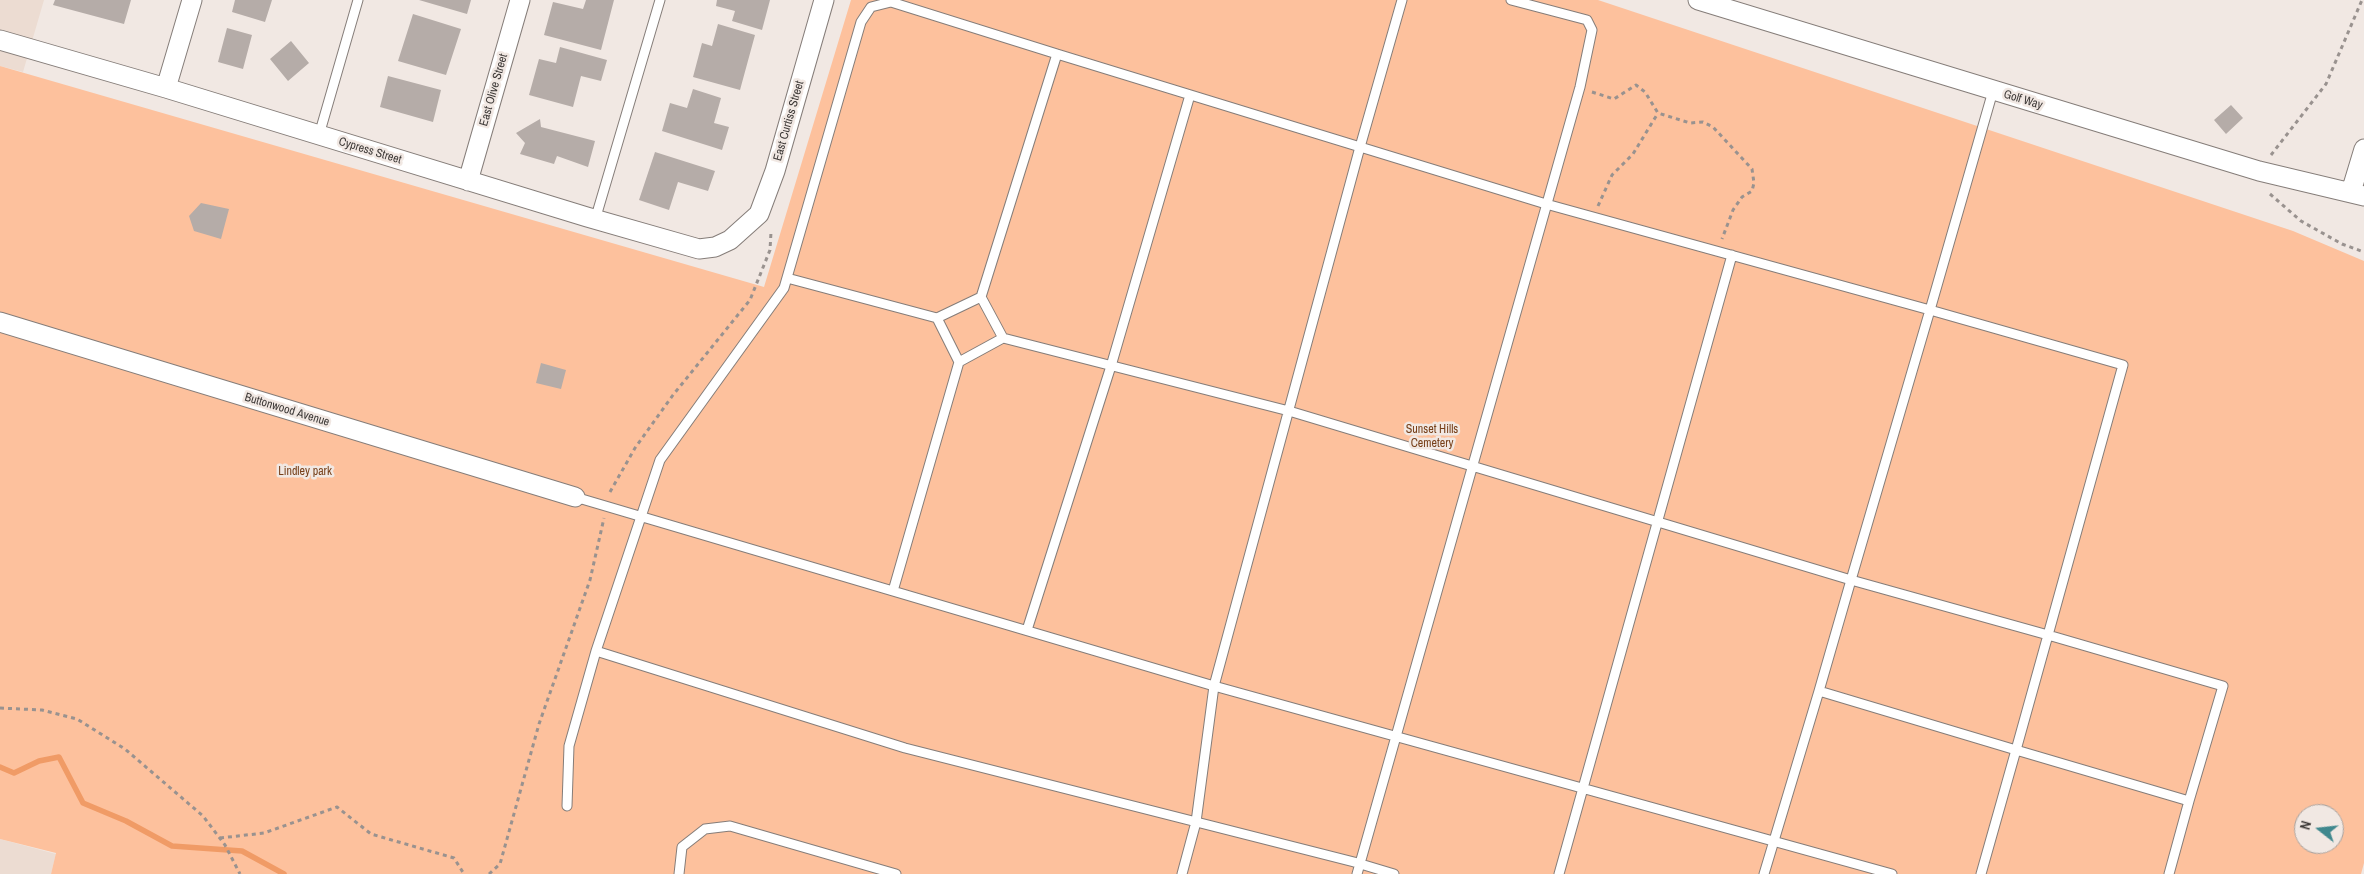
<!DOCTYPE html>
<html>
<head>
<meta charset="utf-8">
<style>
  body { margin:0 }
  #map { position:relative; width:2364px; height:874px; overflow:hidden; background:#f1e8e3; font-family:"Archivo Narrow",sans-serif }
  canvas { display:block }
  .north { position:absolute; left:2294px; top:804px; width:50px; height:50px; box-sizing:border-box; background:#f1e8e3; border:1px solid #a9a29e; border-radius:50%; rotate:286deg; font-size:14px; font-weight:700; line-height:20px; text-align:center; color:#3d3937 }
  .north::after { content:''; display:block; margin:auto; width:18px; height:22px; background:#40888e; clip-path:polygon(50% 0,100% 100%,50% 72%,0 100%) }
</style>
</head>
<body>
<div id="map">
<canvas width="2364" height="874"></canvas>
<div class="north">N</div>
</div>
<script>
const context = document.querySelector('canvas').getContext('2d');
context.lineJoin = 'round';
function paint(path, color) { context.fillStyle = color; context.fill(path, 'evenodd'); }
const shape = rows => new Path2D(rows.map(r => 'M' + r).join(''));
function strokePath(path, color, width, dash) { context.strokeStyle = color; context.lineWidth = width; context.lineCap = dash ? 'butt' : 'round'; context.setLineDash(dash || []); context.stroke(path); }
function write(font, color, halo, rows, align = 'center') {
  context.font = font + ' "Archivo Narrow",sans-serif'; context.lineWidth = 5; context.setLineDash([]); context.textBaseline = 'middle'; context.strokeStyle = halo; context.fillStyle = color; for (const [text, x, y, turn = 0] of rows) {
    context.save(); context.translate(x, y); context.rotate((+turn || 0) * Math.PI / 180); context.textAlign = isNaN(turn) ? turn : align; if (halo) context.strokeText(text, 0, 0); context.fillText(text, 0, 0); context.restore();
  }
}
const built = shape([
  [0,0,44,0,23,72,0,66],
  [0,839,56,854,51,874,0,874]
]);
const green = shape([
  [851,0,1598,0,2293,231,2364,261,2364,863,2361,874,51,874,56,853,0,839,0,66,764,287],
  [2304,814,2334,814,2334,844,2304,844]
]);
const stream = shape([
  [0,767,14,773,39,761,59,757,83,803,126,821,172,846,242,851,284,874]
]);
const building = shape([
  [55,0,131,0,124,24,53,5],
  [235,0,272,0,265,22,232,12],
  [419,0,471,0,467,14],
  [586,0,614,0,601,50,544,35,553,2,583,9],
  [717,0,770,0,762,30,732,21,735,11,716,6],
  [413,14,461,29,446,75,398,61],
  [718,24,755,35,740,90,693,77,702,43,712,46],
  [227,28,252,35,243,69,218,62],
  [291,41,309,63,288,81,270,59],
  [560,47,607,60,601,81,581,76,573,107,529,95,539,59,556,63],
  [388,76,441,90,433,122,380,107],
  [693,89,721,98,714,123,729,127,722,150,662,131,670,103,687,108],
  [2231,105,2243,118,2226,134,2214,120],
  [540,119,541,127,595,141,588,167,557,156,554,164,520,154,525,143,516,133],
  [655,152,715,171,708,191,678,182,669,210,639,200],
  [201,203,229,209,221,239,194,231,189,216],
  [541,363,566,370,561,389,536,383]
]);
const path = shape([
  [1592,92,1614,99,1636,85,1645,92,1658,113,1690,123,1703,122,1713,127,1752,169,1754,183,1752,191,1742,197,1733,210,1722,239],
  [2271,155,2326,84,2362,0],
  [2270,194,2301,221,2342,244,2364,252],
  [1598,206,1612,175,1633,154,1658,113],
  [610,492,635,448,673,395,750,300,770,250,771,232],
  [0,708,42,710,77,719,125,749,203,816,225,845,240,874],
  [220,838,264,833,337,807,371,834,454,858,464,874],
  [489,874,500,864,539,724,590,580,604,518]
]);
const lane = shape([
  [319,135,358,0],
  [595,220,660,0],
  [787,278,937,318],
  [981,297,937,318,959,362,1003,338],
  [575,497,1214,686,1360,147,1402,0],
  [893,591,959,362],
  [1027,630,1111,366,1190,95],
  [596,651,905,748,1354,862,1394,874],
  [567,806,569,746,596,651,660,460,784,288,861,22,871,7,891,2,1057,54],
  [679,874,682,847,705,829,730,826,896,874],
  [1182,874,1196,822,1214,686,1892,874],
  [1357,874,1580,87,1592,30,1587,20,1511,0],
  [1559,874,1732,255],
  [1764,874,1819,691],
  [1981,874,2016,750,2048,635,2123,365,1930,310,1546,204,1057,54,981,297,1003,338,1289,411,1851,580,2048,635,2223,686,2189,801,2016,750,1819,691,1851,580,1930,310,1993,91],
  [2169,874,2189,801]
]);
const street = shape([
  [1698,0,2259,171,2364,196],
  [0,40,166,88,587,217,699,249,715,247,730,240,759,214,775,171,824,0],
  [166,88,192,0],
  [468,181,520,0],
  [2351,192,2364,149],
  [0,322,575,497]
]);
const streetNames = [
  ["East Olive Street",494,90,-74],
  ["Golf Way",2023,100,17],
  ["East Curtiss Street",789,121,-74],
  ["Cypress Street",370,151,17],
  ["Buttonwood Avenue",287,410,17]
];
const parkNames = [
  ["Sunset Hills",1432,430],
  ["Cemetery",1432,444],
  ["Lindley park",305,472]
];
paint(built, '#ecdcd2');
paint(green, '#fdc19d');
strokePath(stream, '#f09b66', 5.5);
paint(building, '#b5aca8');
strokePath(lane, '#857d79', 11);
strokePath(street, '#857d79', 21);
strokePath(path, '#99928f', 3, [4, 4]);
strokePath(lane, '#fff', 9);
strokePath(street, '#fff', 19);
write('12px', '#3d3937', '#f1e8e3', streetNames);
write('12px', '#77401a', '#f1e8e3', parkNames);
</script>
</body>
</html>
